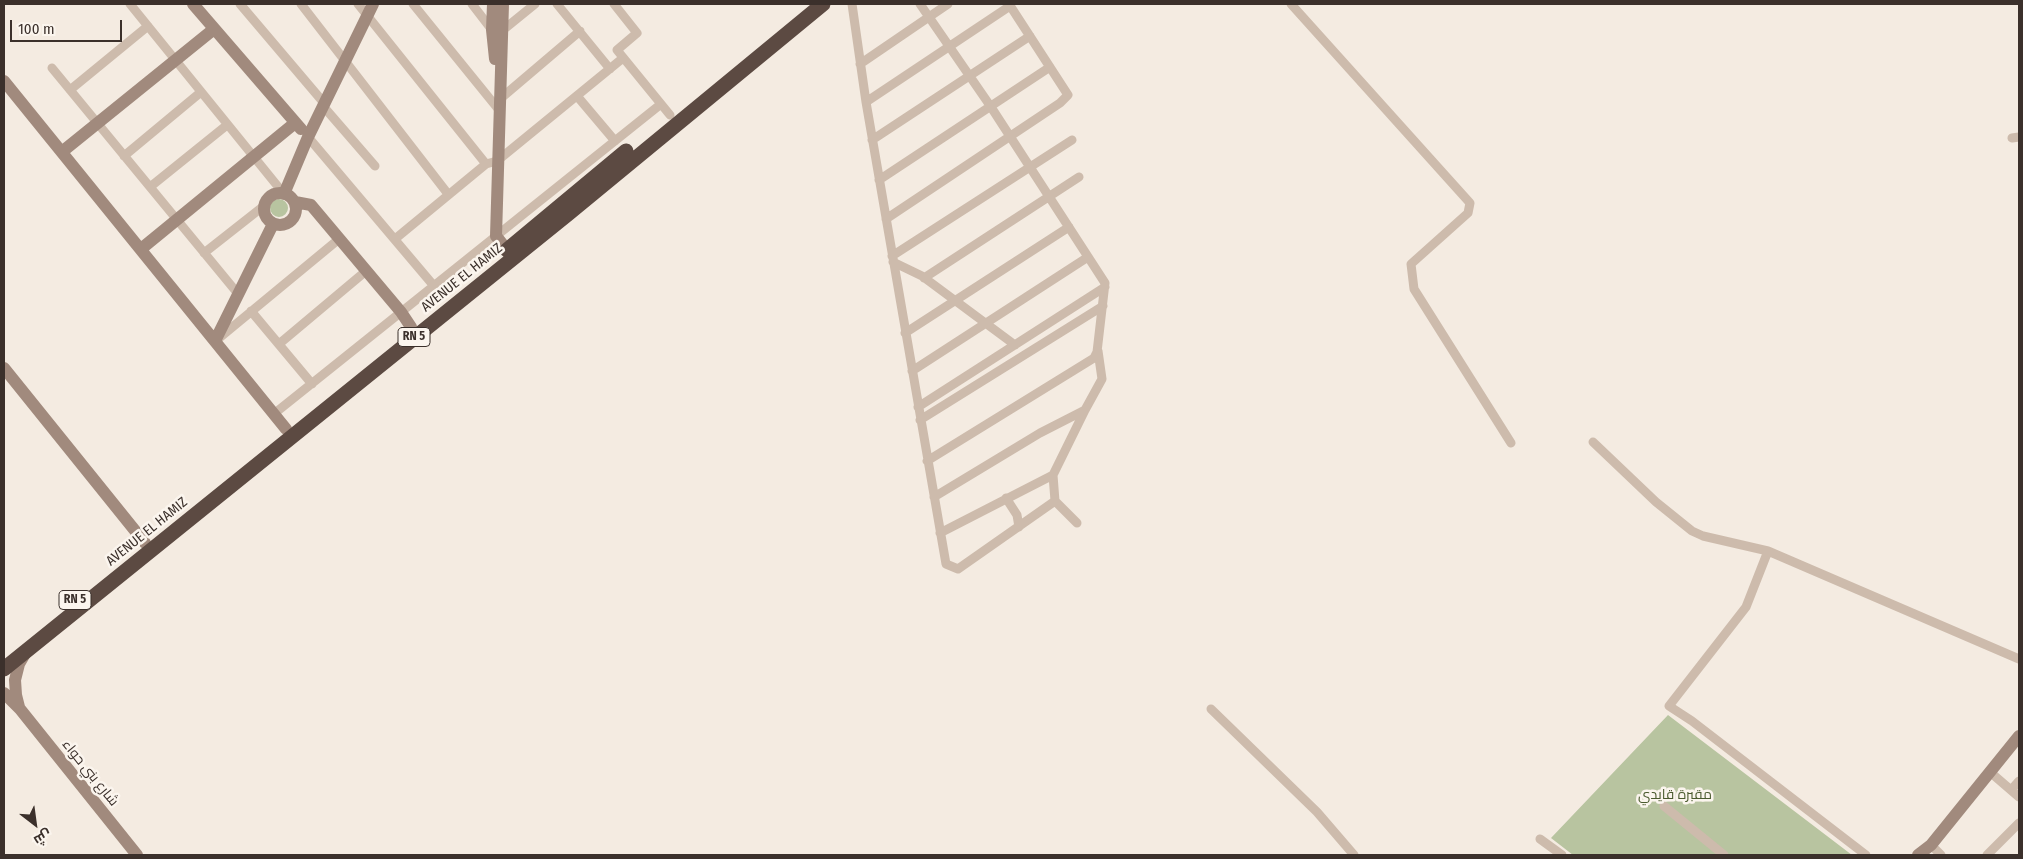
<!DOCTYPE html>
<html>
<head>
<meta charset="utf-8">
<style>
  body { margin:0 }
  #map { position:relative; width:2023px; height:859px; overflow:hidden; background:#f4ebe1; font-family:"Fira Sans Condensed",Cairo,sans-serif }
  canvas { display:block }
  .frame { position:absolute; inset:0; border:5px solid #3b302b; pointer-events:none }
  .north { position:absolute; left:10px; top:799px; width:50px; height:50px; -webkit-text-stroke:4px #fbf5ee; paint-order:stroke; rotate:150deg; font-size:14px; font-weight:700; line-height:20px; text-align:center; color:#3b302b }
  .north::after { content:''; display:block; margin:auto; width:18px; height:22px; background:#3b302b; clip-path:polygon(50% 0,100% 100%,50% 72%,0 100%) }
  .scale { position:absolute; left:10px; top:20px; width:112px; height:22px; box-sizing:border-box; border:2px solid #3b302b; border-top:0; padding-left:6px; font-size:15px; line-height:18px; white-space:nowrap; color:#3b302b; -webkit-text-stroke:4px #fbf5ee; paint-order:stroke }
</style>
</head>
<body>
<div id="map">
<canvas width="2023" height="859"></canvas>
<div class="frame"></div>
<div class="north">ش</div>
<div class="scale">100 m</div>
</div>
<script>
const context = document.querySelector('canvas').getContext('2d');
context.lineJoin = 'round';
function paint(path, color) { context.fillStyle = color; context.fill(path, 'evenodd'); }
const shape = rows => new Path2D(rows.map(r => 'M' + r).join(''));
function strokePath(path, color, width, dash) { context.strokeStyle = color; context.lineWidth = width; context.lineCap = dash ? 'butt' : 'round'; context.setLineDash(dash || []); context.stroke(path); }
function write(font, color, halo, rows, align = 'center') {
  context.font = font + ' "Fira Sans Condensed",Cairo,sans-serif'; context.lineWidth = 5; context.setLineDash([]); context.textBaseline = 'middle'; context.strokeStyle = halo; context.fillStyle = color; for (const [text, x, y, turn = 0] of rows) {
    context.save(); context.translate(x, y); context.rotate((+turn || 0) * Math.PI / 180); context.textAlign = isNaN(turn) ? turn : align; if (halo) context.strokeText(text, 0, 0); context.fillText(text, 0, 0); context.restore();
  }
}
const green = shape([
  '270 208a9 9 0 1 1 18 0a9 9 0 1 1-18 0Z',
  [1668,715,1852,855,1573,855,1551,838]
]);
const street = shape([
  [130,4,284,194],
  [240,4,324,103],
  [301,4,448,194],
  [358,4,486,164],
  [413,4,499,110],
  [472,4,492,30,503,30,535,4],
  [557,4,610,69],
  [614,4,637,33,617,50,670,115],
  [852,4,866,102,946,564,958,569,1055,501,1077,523],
  [920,4,991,107,1105,283,1097,352,1094,358,927,461],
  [1291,4,1470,203,1468,213,1411,264,1414,289,1511,443],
  [860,64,948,4],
  [52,68,239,295],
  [70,90,148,26],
  [577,96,615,141],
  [500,99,580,31],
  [866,102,1010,6],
  [323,106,375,166],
  [308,137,434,286],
  [2012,138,2019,137],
  [872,140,1030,36],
  [124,156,201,92],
  [879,180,1050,67],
  [150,187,227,125],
  [886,219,1060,103,1068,95,1009,4],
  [395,239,486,164,497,161,623,58],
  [204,253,265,205],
  [892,256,1072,140],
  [893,262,922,276,1015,345],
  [924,278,1079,177],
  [251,311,312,384],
  [905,333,1069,227],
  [218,339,339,239],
  [279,344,366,271],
  [912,371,1088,257],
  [918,407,1105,287],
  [275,413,661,104],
  [920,420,1103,306],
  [1593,442,1656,502,1692,531,1703,536,1768,551],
  [934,497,1040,433,1085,410,1102,379,1098,351],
  [1006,498,1017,515,1019,527],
  [1055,501,1053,475,1085,410],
  [940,533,1053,475],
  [1211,709,1317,812,1354,855],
  [1990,772,2019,797],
  [2011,790,2019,781],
  [1664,806,1724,855],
  [1540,839,1562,855],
  [1931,845,1941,855],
  [1866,855,1692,721,1669,706,1746,607,1768,551,2019,659],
  [1987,855,2019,823]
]);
const secondary = shape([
  [193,4,301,129],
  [493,4,492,30,495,59],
  [503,4,496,236,507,250],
  [4,81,286,429],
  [63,151,214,29],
  '264 209a16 16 0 1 1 32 0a16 16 0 1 1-32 0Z',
  [284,194,308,137,373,4],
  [295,202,311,205,401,312,411,327],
  [141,249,295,123],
  [215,341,273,224],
  [4,368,145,543],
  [4,693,20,709,137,855],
  [19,707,16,695,15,680,19,664,26,652],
  [1918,855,1931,845,2019,736]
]);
const highway = shape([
  [507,250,626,151],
  [4,669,568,214,823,4]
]);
const shields = [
  [414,337,32],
  [75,600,32]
];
const shieldNames = [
  ["RN 5",414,337],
  ["RN 5",75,600]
];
const streetNames = [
  ["AVENUE EL HAMIZ",462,278,-39],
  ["AVENUE EL HAMIZ",147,532,-39],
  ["شارع بني حواء",90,773,51]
];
const parkNames = [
  ["مقبرة قايدي",1675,795]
];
paint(green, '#b8c4a0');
strokePath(street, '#cdbbac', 9);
strokePath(secondary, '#a18a7d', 12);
strokePath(highway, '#5c4a42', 15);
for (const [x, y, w] of shields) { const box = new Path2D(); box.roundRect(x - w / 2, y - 9.5, w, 19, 4); context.fillStyle = '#fbf5ee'; context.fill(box); strokePath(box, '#3b302b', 1); }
write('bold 12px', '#3b302b', null, shieldNames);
write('14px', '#3b302b', '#fbf5ee', streetNames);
write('14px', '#4a5a2e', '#fbf5ee', parkNames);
</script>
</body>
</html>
